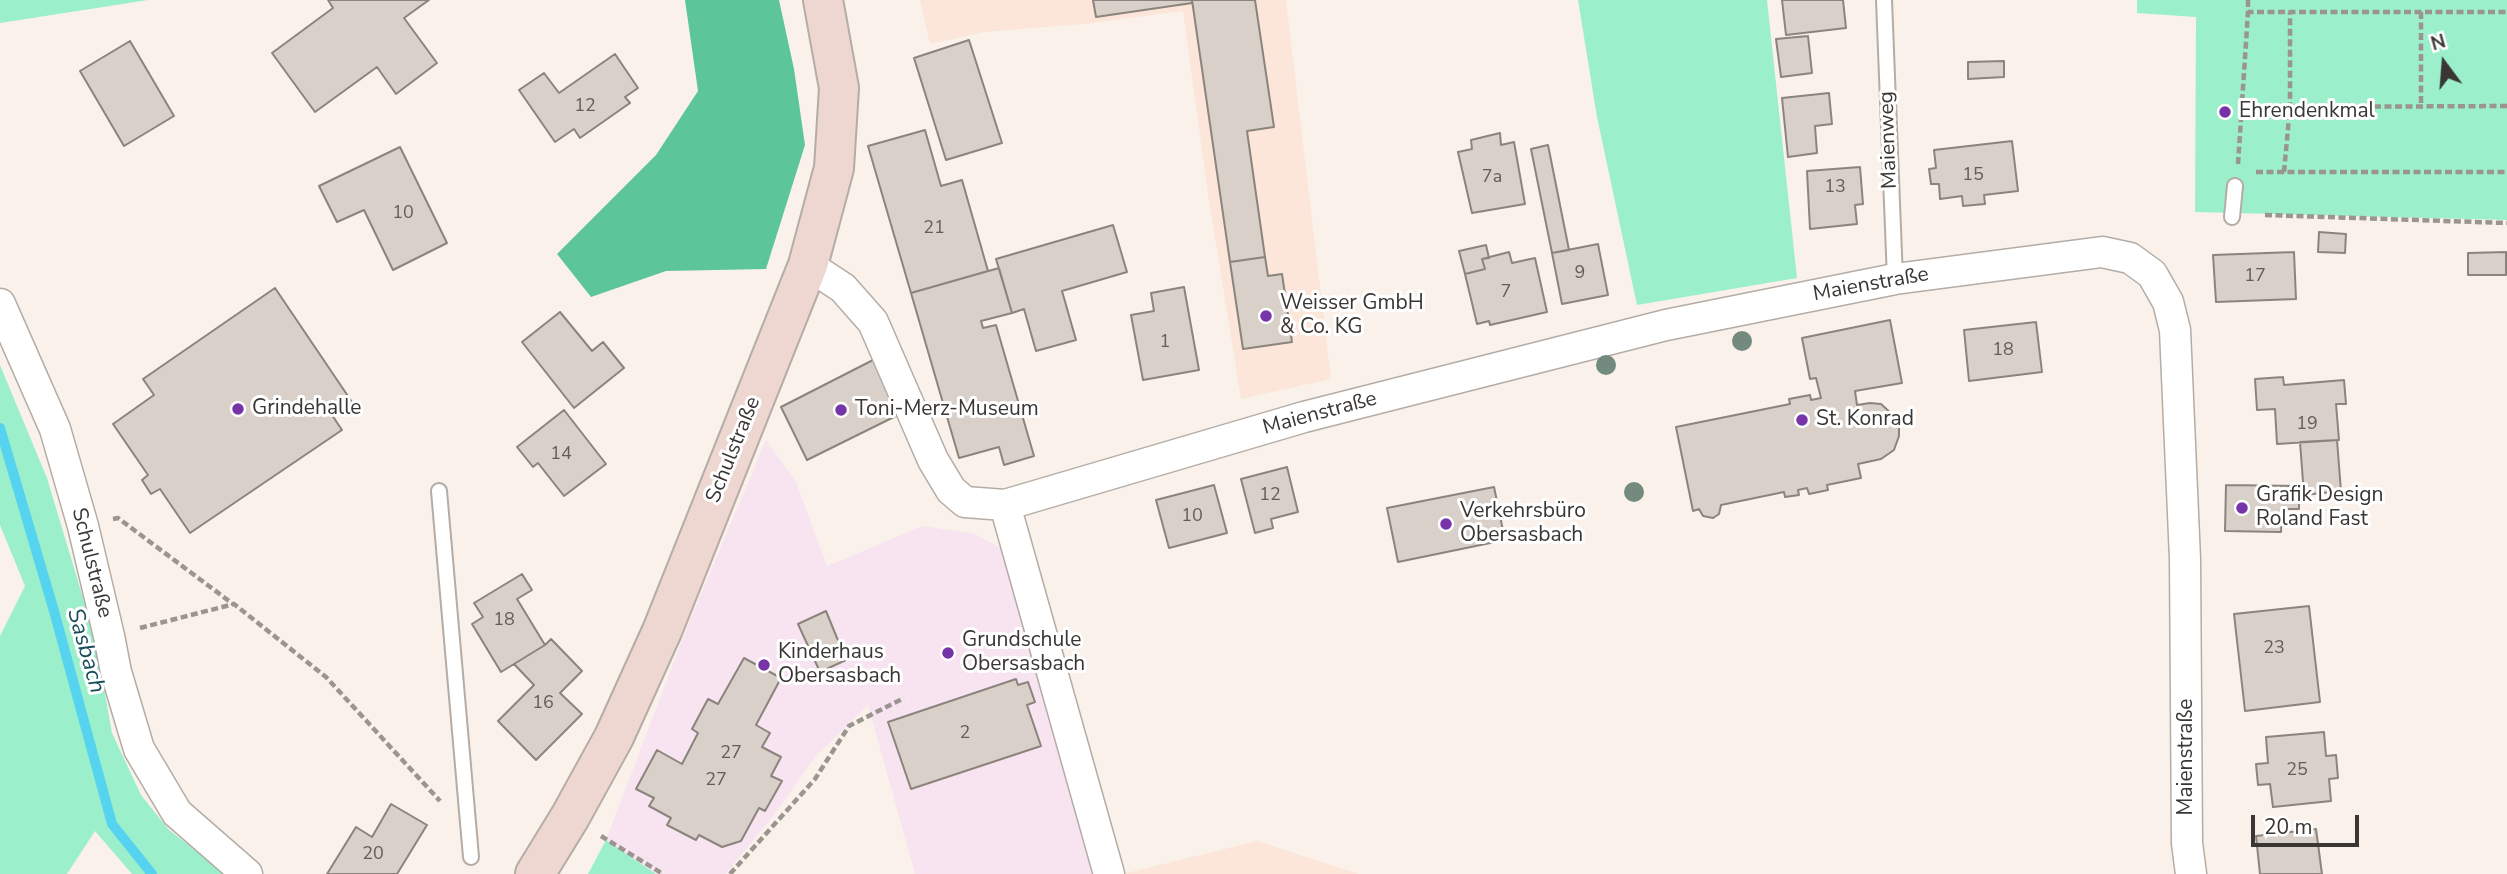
<!DOCTYPE html>
<html>
<head>
<meta charset="utf-8">
<style>
  body { margin:0 }
  #map { position:relative; width:2507px; height:874px; overflow:hidden; background:#faf2ea; font-family:"Nunito Sans",sans-serif }
  canvas { display:block }
  .north { position:absolute; left:2409px; top:28px; width:70px; height:70px; -webkit-text-stroke:5px #fff; paint-order:stroke; rotate:344deg; font-size:19px; font-weight:700; line-height:28px; text-align:center; color:#393633 }
  .north::after { content:''; display:block; margin:auto; width:24px; height:32px; background:#393633; clip-path:polygon(50% 0,100% 100%,50% 72%,0 100%) }
  .scale { position:absolute; left:2251px; top:815px; width:108px; height:32px; box-sizing:border-box; border:4px solid #393633; border-top:0; padding-left:9px; font-size:21px; line-height:24px; white-space:nowrap; color:#393633; -webkit-text-stroke:5px #fff; paint-order:stroke }
</style>
</head>
<body>
<div id="map">
<canvas width="2507" height="874"></canvas>
<div class="north">N</div>
<div class="scale">20 m</div>
</div>
<script>
const context = document.querySelector('canvas').getContext('2d');
context.lineJoin = 'round';
function paint(path, color) { context.fillStyle = color; context.fill(path, 'evenodd'); }
const shape = rows => new Path2D(rows.map(r => 'M' + r).join(''));
function strokePath(path, color, width, dash) { context.strokeStyle = color; context.lineWidth = width; context.lineCap = dash ? 'butt' : 'round'; context.setLineDash(dash || []); context.stroke(path); }
function write(font, color, halo, rows, align = 'center') {
  context.font = font + ' "Nunito Sans",sans-serif'; context.lineWidth = 6; context.setLineDash([]); context.textBaseline = 'middle'; context.strokeStyle = halo; context.fillStyle = color; for (const [text, x, y, turn = 0] of rows) {
    context.save(); context.translate(x, y); context.rotate((+turn || 0) * Math.PI / 180); context.textAlign = isNaN(turn) ? turn : align; if (halo) context.strokeText(text, 0, 0); context.fillText(text, 0, 0); context.restore();
  }
}
const industrial = shape([
  [920,0,1286,0,1331,379,1241,399,1208,195,1183,11,1084,24,984,32,930,44],
  [1257,841,1359,874,1123,874]
]);
const education = shape([
  [766,440,796,482,827,566,923,526,974,534,1001,548,1028,601,1103,874,915,874,868,705,815,757,774,815,726,874,656,874,606,840,688,625]
]);
const green = shape([
  [0,0,148,0,0,23],
  [1578,0,1767,0,1797,278,1637,305,1597,117],
  [2137,0,2507,0,2507,220,2195,212,2196,17,2137,13],
  [0,365,47,478,95,638,112,733,141,795,169,830,226,874,132,874,95,831,67,874,0,874,0,636,25,586,0,525],
  [606,840,656,874,588,874]
]);
const forest = shape([
  [685,0,779,0,794,69,805,145,766,269,666,271,591,297,557,254,656,155,698,91]
]);
const stream = shape([
  [0,428,54,611,112,824,152,874]
]);
const building = shape([
  [328,0,429,0,404,18,437,63,396,94,377,67,315,112,272,53,333,8,328,0],
  [1093,0,1192,0,1192,3,1096,17,1093,0],
  [1192,0,1255,0,1274,127,1247,131,1265,257,1230,262,1192,0],
  [1782,0,1843,0,1846,28,1786,35,1782,0],
  [1808,36,1812,73,1781,77,1776,39,1808,36],
  [969,40,1002,143,946,160,914,58,969,40],
  [130,41,174,116,124,146,80,71,130,41],
  [615,54,638,88,625,97,630,103,580,138,574,129,555,142,519,90,544,73,559,93,615,54],
  [2004,61,2004,77,1968,79,1968,62,2004,61],
  [1829,93,1832,124,1815,126,1817,153,1788,157,1782,98,1829,93],
  [925,130,941,186,962,180,988,271,911,293,868,146,925,130],
  [1500,133,1501,145,1514,142,1525,204,1472,213,1458,152,1472,149,1471,140,1500,133],
  [2012,141,2018,191,1984,195,1985,204,1963,206,1962,196,1940,199,1939,184,1931,184,1929,169,1936,168,1934,150,2012,141],
  [1548,145,1569,250,1552,253,1531,149,1548,145],
  [400,147,447,243,393,270,364,210,337,222,319,186,400,147],
  [1860,167,1863,204,1855,205,1857,224,1810,229,1807,171,1860,167],
  [1113,225,1127,272,1062,291,1076,340,1036,351,1024,309,1012,313,996,259,1113,225],
  [2319,232,2346,234,2345,253,2318,252,2319,232],
  [1598,244,1608,295,1562,304,1552,253,1598,244],
  [1486,245,1489,258,1482,259,1485,269,1465,274,1459,251,1486,245],
  [1509,252,1512,263,1535,258,1547,312,1490,325,1489,321,1477,324,1465,274,1485,269,1482,259,1509,252],
  [2294,252,2296,299,2216,302,2213,255,2294,252],
  [2506,252,2506,275,2468,275,2468,253,2506,252],
  [1265,257,1268,276,1282,274,1292,342,1243,349,1230,262,1265,257],
  [999,268,1012,313,981,321,983,328,996,325,1034,456,1004,465,999,447,959,458,911,293,999,268],
  [1184,287,1199,370,1143,380,1131,315,1154,311,1151,293,1184,287],
  [275,288,352,402,332,415,342,430,190,533,160,489,151,494,142,480,148,475,113,424,154,395,143,379,275,288],
  [560,312,592,351,603,342,624,368,574,408,522,342,560,312],
  [1890,320,1902,383,1855,391,1857,405,1870,403,1881,404,1894,416,1899,425,1899,436,1894,450,1881,459,1858,464,1861,478,1827,485,1828,490,1809,494,1807,488,1798,490,1799,495,1785,497,1784,492,1721,505,1719,514,1713,518,1703,516,1699,509,1693,511,1676,427,1790,404,1789,399,1810,395,1811,400,1821,398,1816,378,1810,379,1802,338,1890,320],
  [2036,322,2042,372,1969,381,1964,330,2036,322],
  [875,359,902,413,807,460,781,407,875,359],
  [2283,377,2284,385,2344,380,2346,404,2336,404,2339,440,2277,444,2275,409,2257,410,2255,379,2283,377],
  [564,410,606,464,564,496,538,463,533,467,517,447,564,410],
  [2337,440,2341,491,2304,495,2300,442,2337,440],
  [1287,467,1298,512,1271,519,1273,528,1255,533,1241,479,1287,467],
  [1214,485,1227,533,1169,548,1156,500,1214,485],
  [2226,485,2299,486,2299,509,2282,509,2281,532,2225,531,2226,485],
  [1494,487,1505,540,1398,562,1387,508,1494,487],
  [522,574,532,590,517,599,545,645,501,672,472,624,483,617,474,603,522,574],
  [2309,606,2320,702,2245,711,2234,614,2309,606],
  [826,611,846,660,820,672,798,624,826,611],
  [551,639,582,671,560,693,582,714,536,760,498,721,534,685,514,664,545,645,551,639],
  [744,658,781,678,756,725,770,733,762,747,781,757,771,776,782,781,765,811,759,808,741,841,722,847,699,835,696,840,667,825,671,818,649,806,654,798,636,789,657,750,682,764,698,733,692,729,708,699,718,704,744,658],
  [1016,679,1018,685,1028,682,1035,702,1027,705,1041,746,911,789,888,722,1016,679],
  [2324,732,2326,756,2336,755,2338,778,2329,779,2331,801,2273,807,2270,784,2258,785,2256,764,2268,763,2266,737,2324,732],
  [391,804,427,825,397,874,327,874,356,827,372,837,391,804],
  [2316,829,2322,874,2260,874,2256,836,2316,829]
]);
const path = shape([
  [2248,0,2248,12,2507,12],
  [2421,12,2421,107],
  [2290,107,2507,106],
  [2238,164,2248,12],
  [2256,172,2507,172],
  [2284,172,2290,107,2290,12],
  [2265,215,2507,223],
  [113,519,118,518,233,604],
  [140,628,234,604,326,677,440,801],
  [601,836,663,874],
  [730,874,815,779,849,726,904,698]
]);
const lane = shape([
  [1884,0,1895,279],
  [2232,217,2235,186],
  [439,491,471,857]
]);
const street = shape([
  [808,265,843,288,873,322,933,460,951,490,965,502,1005,505,1304,417,1666,325,1895,279,2102,252,2130,258,2152,274,2168,302,2175,330,2185,559,2187,843,2191,874],
  [0,304,55,429,83,526,109,636,116,672,139,749,177,813,247,874],
  [1005,505,1109,874]
]);
const secondary = shape([
  [535,874,570,817,614,737,662,631,808,265,834,168,839,88,823,0]
]);
const trees = [
  [1742,341],
  [1606,365],
  [1634,492]
];
const markers = [
  [2225,112,7,"#7634a8"],
  [1266,316,7,"#7634a8"],
  [238,409,7,"#7634a8"],
  [841,410,7,"#7634a8"],
  [1802,420,7,"#7634a8"],
  [2242,508,7,"#7634a8"],
  [1446,524,7,"#7634a8"],
  [948,653,7,"#7634a8"],
  [764,665,7,"#7634a8"]
];
const numberNames = [
  ["12",585,107],
  ["15",1973,176],
  ["7a",1492,178],
  ["13",1835,188],
  ["10",403,214],
  ["21",934,229],
  ["9",1580,274],
  ["17",2255,277],
  ["7",1506,293],
  ["1",1165,343],
  ["18",2003,351],
  ["19",2307,425],
  ["14",561,455],
  ["12",1270,496],
  ["10",1192,517],
  ["18",504,621],
  ["23",2274,649],
  ["16",543,704],
  ["2",965,734],
  ["27",731,754],
  ["25",2297,771],
  ["27",716,781],
  ["20",373,855]
];
const poiNames = [
  ["Ehrendenkmal",2239,112],
  ["Weisser GmbH",1280,304],
  ["& Co. KG",1280,328],
  ["Grindehalle",252,409],
  ["Toni-Merz-Museum",855,410],
  ["St. Konrad",1816,420],
  ["Grafik Design",2256,496],
  ["Roland Fast",2256,520],
  ["Verkehrsbüro",1460,512],
  ["Obersasbach",1460,536],
  ["Grundschule",962,641],
  ["Obersasbach",962,665],
  ["Kinderhaus",778,653],
  ["Obersasbach",778,677]
];
const streetNames = [
  ["Maienweg",1889,140,-92],
  ["Maienstraße",1871,285,-10],
  ["Maienstraße",1320,414,-15],
  ["Schulstraße",734,450,-68],
  ["Schulstraße",91,563,76],
  ["Maienstraße",2187,757,-90]
];
const waterNames = [
  ["Sasbach",85,651,74]
];
paint(industrial, '#fce5d9');
paint(education, '#f8e3f1');
paint(green, '#9befca');
paint(forest, '#5dc59a');
strokePath(stream, '#56d4ef', 10);
paint(building, '#d9d1c9');
strokePath(building, '#8b847d', 2);
strokePath(lane, '#b4aca5', 18);
strokePath(street, '#b4aca5', 33);
strokePath(secondary, '#b4aca5', 42);
strokePath(path, '#9a958f', 4.5, [7, 3.5]);
strokePath(lane, '#fff', 14);
strokePath(street, '#fff', 30);
strokePath(secondary, '#eed6d1', 38);
context.fillStyle = '#738a7e';
for (const [x, y] of trees) { context.beginPath(); context.arc(x, y, 10, 0, 2 * Math.PI); context.fill(); }
for (const [x, y, r, color] of markers) { const dot = new Path2D(); dot.arc(x, y, r, 0, 2 * Math.PI); context.fillStyle = color; context.fill(dot); strokePath(dot, '#fff', 2.5); }
write('18px', '#615d58', null, numberNames);
write('21px', '#393633', '#fff', poiNames, 'left');
write('21px', '#393633', '#fff', streetNames);
write('italic 23px', '#174d59', '#fff', waterNames);
</script>
</body>
</html>
